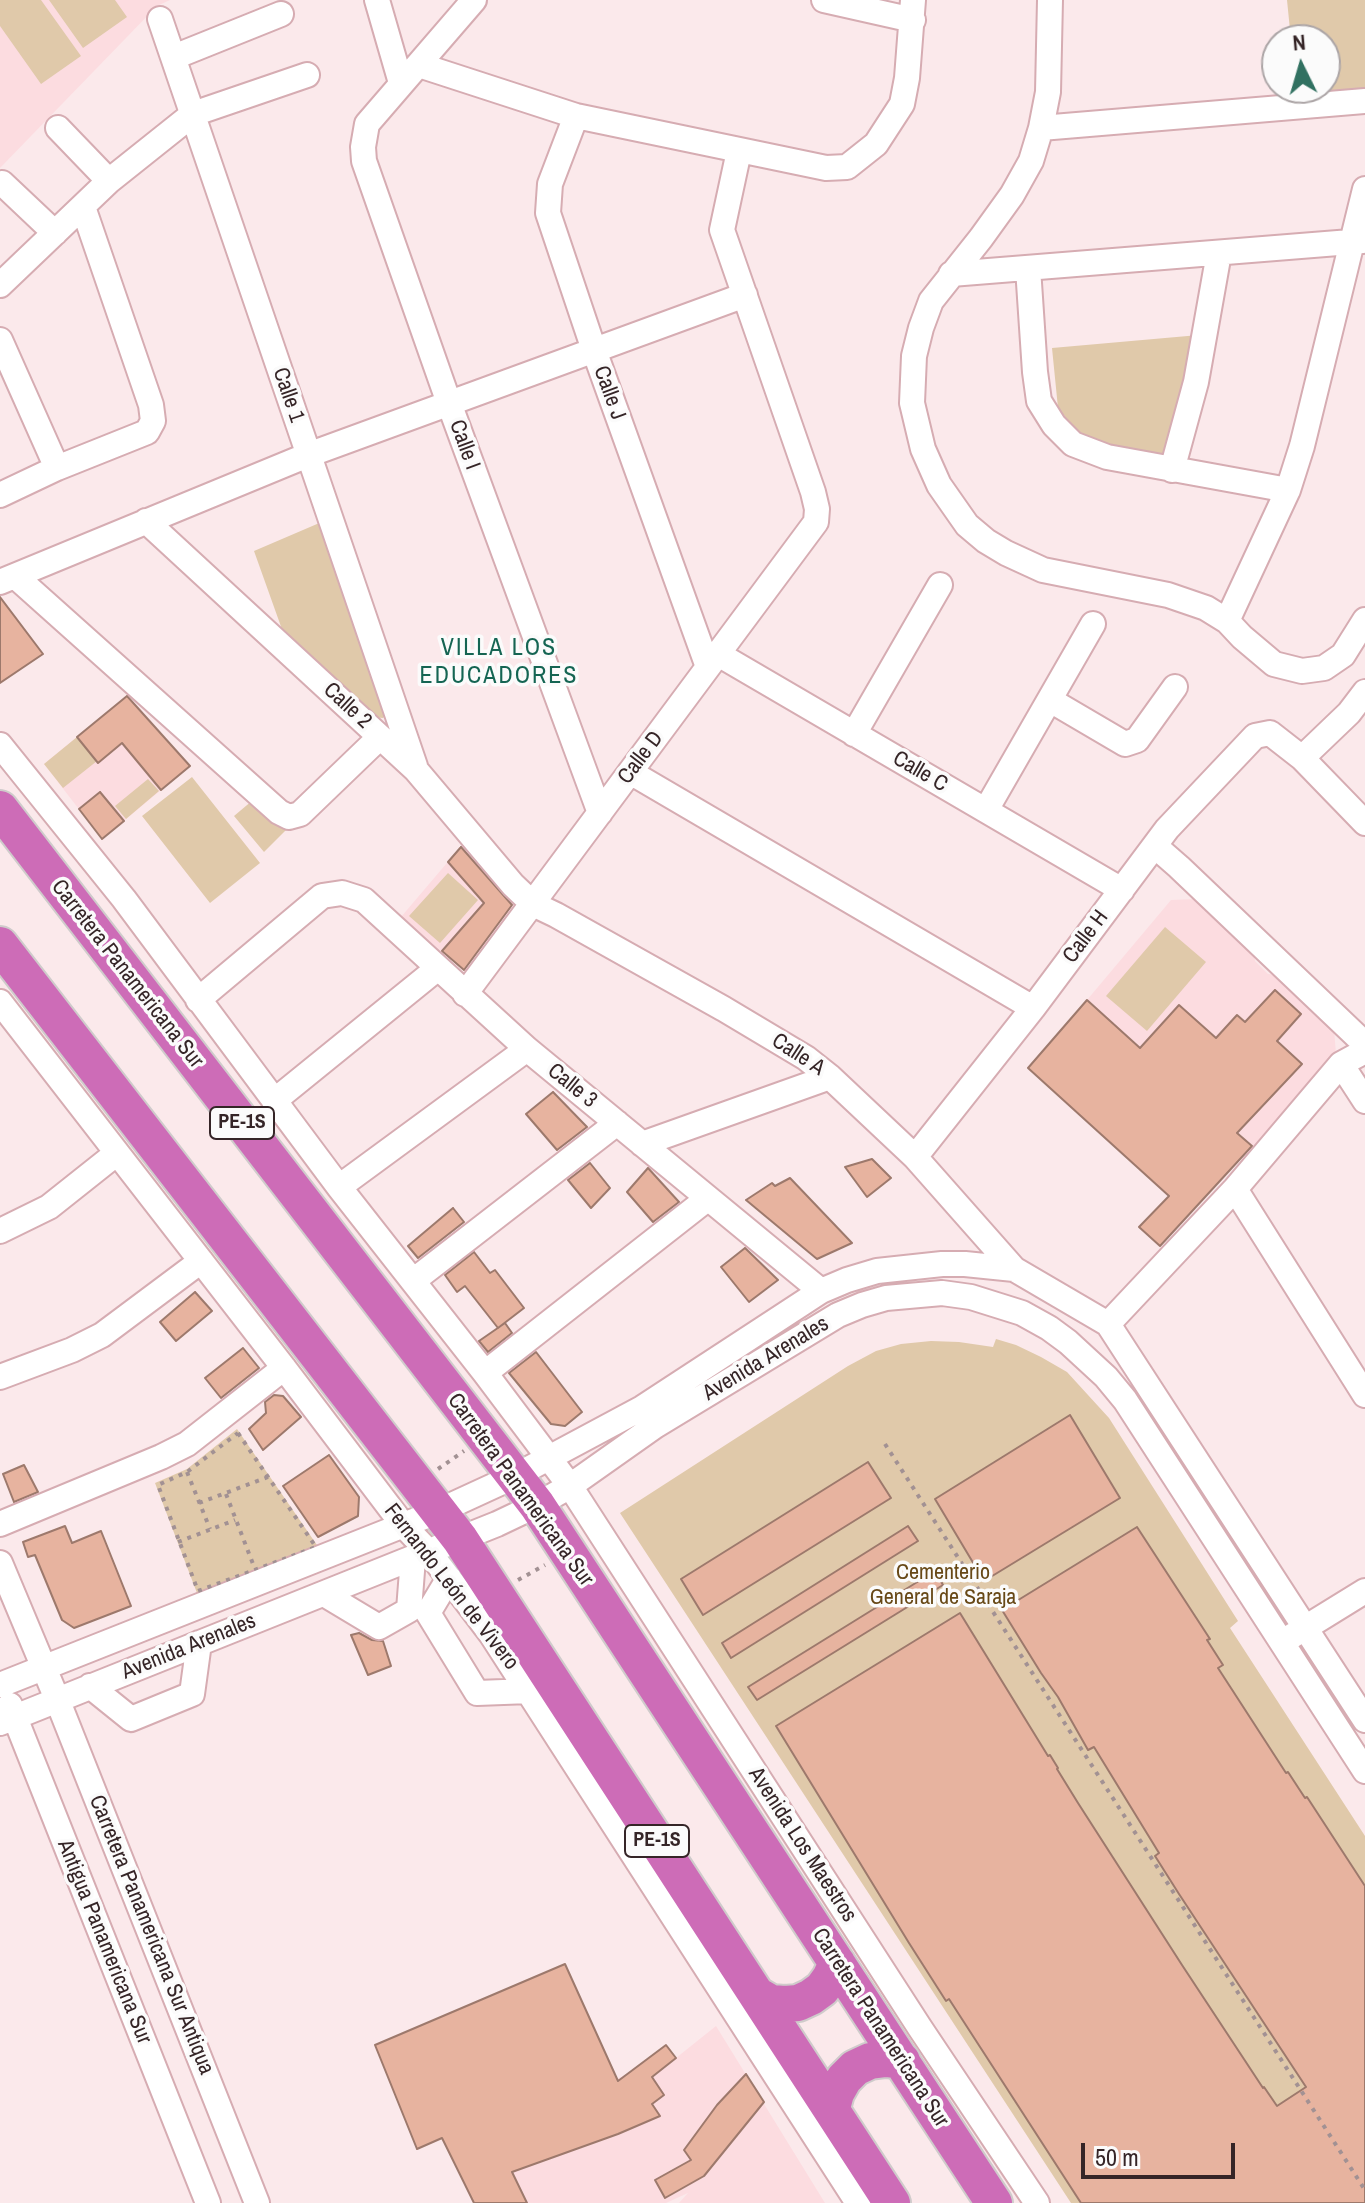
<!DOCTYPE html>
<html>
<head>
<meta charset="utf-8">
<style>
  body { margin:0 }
  #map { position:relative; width:1365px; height:2203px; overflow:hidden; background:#fbe9eb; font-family:"Archivo Narrow",sans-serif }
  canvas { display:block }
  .north { position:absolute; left:1261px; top:24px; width:80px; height:80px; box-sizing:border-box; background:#fbfbfb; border:2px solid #aca5a6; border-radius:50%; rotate:355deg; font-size:22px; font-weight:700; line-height:32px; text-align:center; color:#352527 }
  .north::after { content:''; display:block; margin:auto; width:28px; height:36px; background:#317161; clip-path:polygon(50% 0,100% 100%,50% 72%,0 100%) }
  .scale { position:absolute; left:1081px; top:2143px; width:154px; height:36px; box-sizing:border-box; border:4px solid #352527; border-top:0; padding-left:10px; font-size:24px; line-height:28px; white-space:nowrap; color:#352527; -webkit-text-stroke:6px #fbfbfb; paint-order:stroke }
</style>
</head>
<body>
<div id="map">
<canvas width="1365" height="2203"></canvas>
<div class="north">N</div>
<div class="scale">50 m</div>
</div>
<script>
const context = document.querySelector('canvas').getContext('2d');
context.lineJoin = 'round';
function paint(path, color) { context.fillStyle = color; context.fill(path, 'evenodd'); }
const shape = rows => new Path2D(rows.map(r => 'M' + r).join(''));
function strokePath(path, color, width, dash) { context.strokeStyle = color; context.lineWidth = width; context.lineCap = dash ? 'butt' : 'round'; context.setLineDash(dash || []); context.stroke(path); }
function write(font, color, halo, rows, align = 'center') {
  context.font = font + ' "Archivo Narrow",sans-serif'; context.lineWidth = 7; context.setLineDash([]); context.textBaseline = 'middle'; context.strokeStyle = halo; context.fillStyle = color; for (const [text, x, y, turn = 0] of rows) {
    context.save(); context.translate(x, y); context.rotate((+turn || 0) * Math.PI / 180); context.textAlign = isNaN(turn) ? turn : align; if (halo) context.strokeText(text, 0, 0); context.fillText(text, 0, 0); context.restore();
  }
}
const built = shape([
  [0,0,170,0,157,6,0,168],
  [127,696,190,766,102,839,44,764],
  [463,844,522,906,468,974,401,917],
  [1196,899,1254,953,1255,961,1268,974,1278,975,1334,1029,1336,1054,1253,1148,1087,1000,1171,900],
  [716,2026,825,2203,679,2203,688,2193,666,2203,474,2203,444,2142,597,2080,602,2086,627,2074,666,2045,676,2058]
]);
const green = shape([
  [0,0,41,0,81,56,41,84,0,26],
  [49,0,115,0,127,17,83,48],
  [1287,0,1365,0,1365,99,1297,105,1295,88,1325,88,1325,40,1291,40],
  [1199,335,1165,459,1103,445,1076,430,1058,408,1052,348],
  [324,521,387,715,383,718,372,717,284,635,254,551],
  [77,737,97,761,63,788,44,764],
  [192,777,260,863,210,903,142,816],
  [148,779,159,791,126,819,115,806],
  [253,800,287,829,264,852,234,816],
  [448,873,478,900,440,943,409,916],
  [1165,927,1206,962,1147,1031,1106,996],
  [996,1339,1016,1345,1041,1357,1067,1372,1109,1418,1238,1621,1230,1628,1365,1836,1365,2203,1071,2203,620,1513,848,1366,876,1351,901,1344,931,1341,959,1342,993,1347],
  [237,1429,319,1548,197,1593,155,1483,187,1469]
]);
const building = shape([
  [0,597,43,654,0,683,0,597],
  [127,696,190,766,161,790,122,743,98,763,77,737,127,696],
  [100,792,124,821,102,839,79,809,100,792],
  [461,847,512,905,464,970,442,951,484,903,448,862,461,847],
  [1275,990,1301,1014,1277,1041,1302,1064,1237,1133,1252,1146,1160,1246,1139,1227,1169,1196,1028,1068,1087,1000,1140,1048,1179,1005,1216,1038,1237,1015,1245,1022,1275,990],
  [553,1092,587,1127,557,1150,526,1114,553,1092],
  [872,1159,891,1178,867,1197,845,1167,872,1159],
  [590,1163,610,1188,591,1208,568,1180,590,1163],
  [648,1168,679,1202,653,1222,627,1192,648,1168],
  [790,1178,852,1243,817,1259,746,1200,772,1183,775,1186,790,1178],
  [453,1208,464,1222,418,1258,408,1246,453,1208],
  [745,1248,778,1280,749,1302,721,1267,745,1248],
  [474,1252,490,1273,495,1270,524,1308,498,1328,465,1286,457,1292,445,1275,474,1252],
  [195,1292,212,1311,176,1341,160,1322,195,1292],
  [505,1323,512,1333,488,1352,479,1341,505,1323],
  [243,1348,259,1368,221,1398,205,1378,243,1348],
  [536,1352,582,1412,565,1426,551,1424,509,1373,536,1352],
  [274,1395,283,1396,301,1417,263,1450,249,1429,266,1413,265,1402,274,1395],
  [1070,1415,1120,1498,984,1581,935,1499,1070,1415],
  [329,1455,359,1497,358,1516,318,1537,283,1486,329,1455],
  [868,1462,891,1498,703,1615,681,1579,868,1462],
  [24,1465,38,1492,14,1502,3,1474,24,1465],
  [65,1526,72,1543,101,1531,131,1606,74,1628,62,1620,35,1555,28,1557,23,1542,65,1526],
  [908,1526,918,1541,731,1658,722,1643,908,1526],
  [1137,1527,1210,1639,1207,1640,1223,1665,1218,1668,1286,1773,1288,1772,1305,1798,1307,1797,1365,1886,1365,2203,1081,2203,949,1999,946,2001,909,1943,776,1726,960,1613,1048,1756,1050,1755,1058,1768,1057,1769,1078,1803,1182,1965,1263,2088,1264,2087,1277,2106,1306,2087,1179,1894,1155,1856,1159,1853,1094,1747,1088,1750,1058,1697,1041,1673,1002,1610,1137,1527],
  [935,1571,943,1585,757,1700,748,1687,935,1571],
  [359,1633,372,1640,383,1641,391,1666,368,1675,351,1635,359,1633],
  [565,1964,618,2081,666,2045,676,2058,652,2077,664,2095,652,2104,660,2116,618,2134,512,2172,527,2203,474,2203,442,2138,417,2149,375,2045,565,1964],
  [746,2074,764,2102,704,2176,665,2198,655,2180,691,2160,684,2150,717,2105,746,2074]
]);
const path = shape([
  [238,1433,316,1547,198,1591,158,1485,187,1472,238,1433],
  [885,1444,1365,2190],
  [438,1469,464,1451],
  [187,1472,210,1529],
  [226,1494,253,1564],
  [199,1503,268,1477],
  [178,1542,235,1520],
  [518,1580,545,1565]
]);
const minor = shape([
  [377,0,401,83],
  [474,0,367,124,363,147,364,161,449,403,600,813],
  [824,0,913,20],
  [1050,0,1048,92,1041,128,1031,161,1012,195,981,238,931,301,921,328,914,356,912,403,923,449,939,485,967,525,986,541,1006,553,1043,570,1168,595,1206,608,1227,621,1242,637,1274,664,1302,671,1324,668,1343,655,1365,620],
  [160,19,415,766],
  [174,57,281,14],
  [419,65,576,116,826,168,847,167,876,144,902,104,907,78,913,0],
  [576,116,550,184,548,213,594,350,708,667],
  [58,128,109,181],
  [1041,128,1365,101],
  [2,183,55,233],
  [1028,268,1035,372,1039,401,1054,425,1073,444,1107,457,1288,490],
  [951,274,1363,241],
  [0,285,109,181,193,114,307,75],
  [0,340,57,468],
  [1172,470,1196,382,1219,253],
  [0,495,57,468,147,432,153,421,151,405,83,207],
  [146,521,416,770,513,885,533,904,556,915,724,1009,806,1058,830,1077,915,1157,1014,1269],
  [15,576,279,812,289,817,300,814,380,737],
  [0,582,308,455,745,295],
  [1227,621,1288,490,1302,446,1365,189],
  [718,654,1122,890],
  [1050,700,1125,744,1137,740,1175,687],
  [854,734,940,585],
  [0,745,124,899,339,1187,485,1373,570,1486,920,2028,1037,2203],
  [1302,758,1349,713,1365,692],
  [630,772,1033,1008],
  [986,810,1093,624],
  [1155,846,1179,867,1365,1044],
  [465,994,816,522,817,509,813,492,722,230,739,151],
  [198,1000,322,896,342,893,364,900,527,1049,821,1291],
  [0,1002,284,1368,403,1525,429,1552,491,1634,858,2203],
  [1341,1064,1365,1101],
  [274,1101,438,968],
  [642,1144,830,1077],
  [915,1157,1033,1008,1167,829,1255,736,1270,733,1302,758,1365,823],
  [339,1187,527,1049],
  [1235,1189,1365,1395],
  [0,1231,49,1207,117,1153],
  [413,1281,617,1123],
  [1108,1324,1235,1189,1341,1064,1365,1051],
  [485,1373,707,1199],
  [0,1377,72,1350,102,1335,201,1261],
  [0,1524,161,1457,187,1444,284,1368],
  [0,1563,57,1699,257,2203],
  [449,1578,428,1613,477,1693,530,1691],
  [324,1594,379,1627,409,1610,413,1558],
  [1292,1636,1365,1591],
  [0,1685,439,1511,515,1476,642,1408,821,1291,847,1280,877,1271,942,1264,965,1264,1014,1269,1108,1324,1365,1720],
  [90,1686,131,1719,192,1694,199,1643],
  [10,1705,208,2203],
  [0,1723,497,1524,537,1505,570,1486,655,1426,838,1315,862,1305,886,1298,942,1293,971,1297,1022,1313,1049,1328,1068,1342,1106,1377,1125,1400,1365,1771]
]);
const highway = shape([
  [0,809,537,1505,994,2203],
  [0,945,460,1539,892,2203],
  [759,1996,771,2003,785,2004,798,2003,811,1997,822,1989,830,1978,837,1963],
  [832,2108,836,2093,844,2079,855,2068,870,2061,886,2059,902,2061]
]);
const shields = [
  [242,1123,64],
  [657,1841,64]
];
const shieldNames = [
  ["PE-1S",242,1123],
  ["PE-1S",657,1841]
];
const streetNames = [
  ["Calle J",609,393,70],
  ["Calle 1",288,395,71],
  ["Calle I",464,445,70],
  ["Calle 2",347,706,43],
  ["Calle D",641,758,-53],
  ["Calle C",920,772,30],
  ["Calle H",1086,937,-53],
  ["Carretera Panamericana Sur",127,974,52],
  ["Calle A",798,1055,33],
  ["Calle 3",572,1086,39],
  ["Avenida Arenales",766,1359,-31],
  ["Carretera Panamericana Sur",520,1490,54],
  ["Fernando León de Vivero",451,1587,52],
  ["Avenida Arenales",189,1647,-22],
  ["Avenida Los Maestros",802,1845,57],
  ["Carretera Panamericana Sur Antiqua",151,1935,68],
  ["Antigua Panamericana Sur",104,1942,68],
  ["Carretera Panamericana Sur",880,2028,57]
];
const parkNames = [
  ["Cementerio",943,1573],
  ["General de Saraja",943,1598]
];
const neighbourhoodNames = [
  ["VILLA LOS",499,649],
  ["EDUCADORES",499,677]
];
paint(built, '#fcdce0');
paint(green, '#e0c9aa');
paint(building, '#e7b39f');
strokePath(building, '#9d796c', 2);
strokePath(minor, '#d6acb2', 28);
strokePath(highway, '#cfcbcb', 40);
strokePath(path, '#a29193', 4, [4, 6]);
strokePath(minor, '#fff', 24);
strokePath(highway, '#cd6cb7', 36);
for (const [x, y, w] of shields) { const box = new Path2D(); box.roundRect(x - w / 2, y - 16, w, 32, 6); context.fillStyle = '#fbfbfb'; context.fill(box); strokePath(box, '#352527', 2); }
write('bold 20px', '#352527', null, shieldNames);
write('22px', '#352527', '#fbfbfb', streetNames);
write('22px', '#674816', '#fbfbfb', parkNames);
context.letterSpacing = '2px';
write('24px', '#156553', '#fbfbfb', neighbourhoodNames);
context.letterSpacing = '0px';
</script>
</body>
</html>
